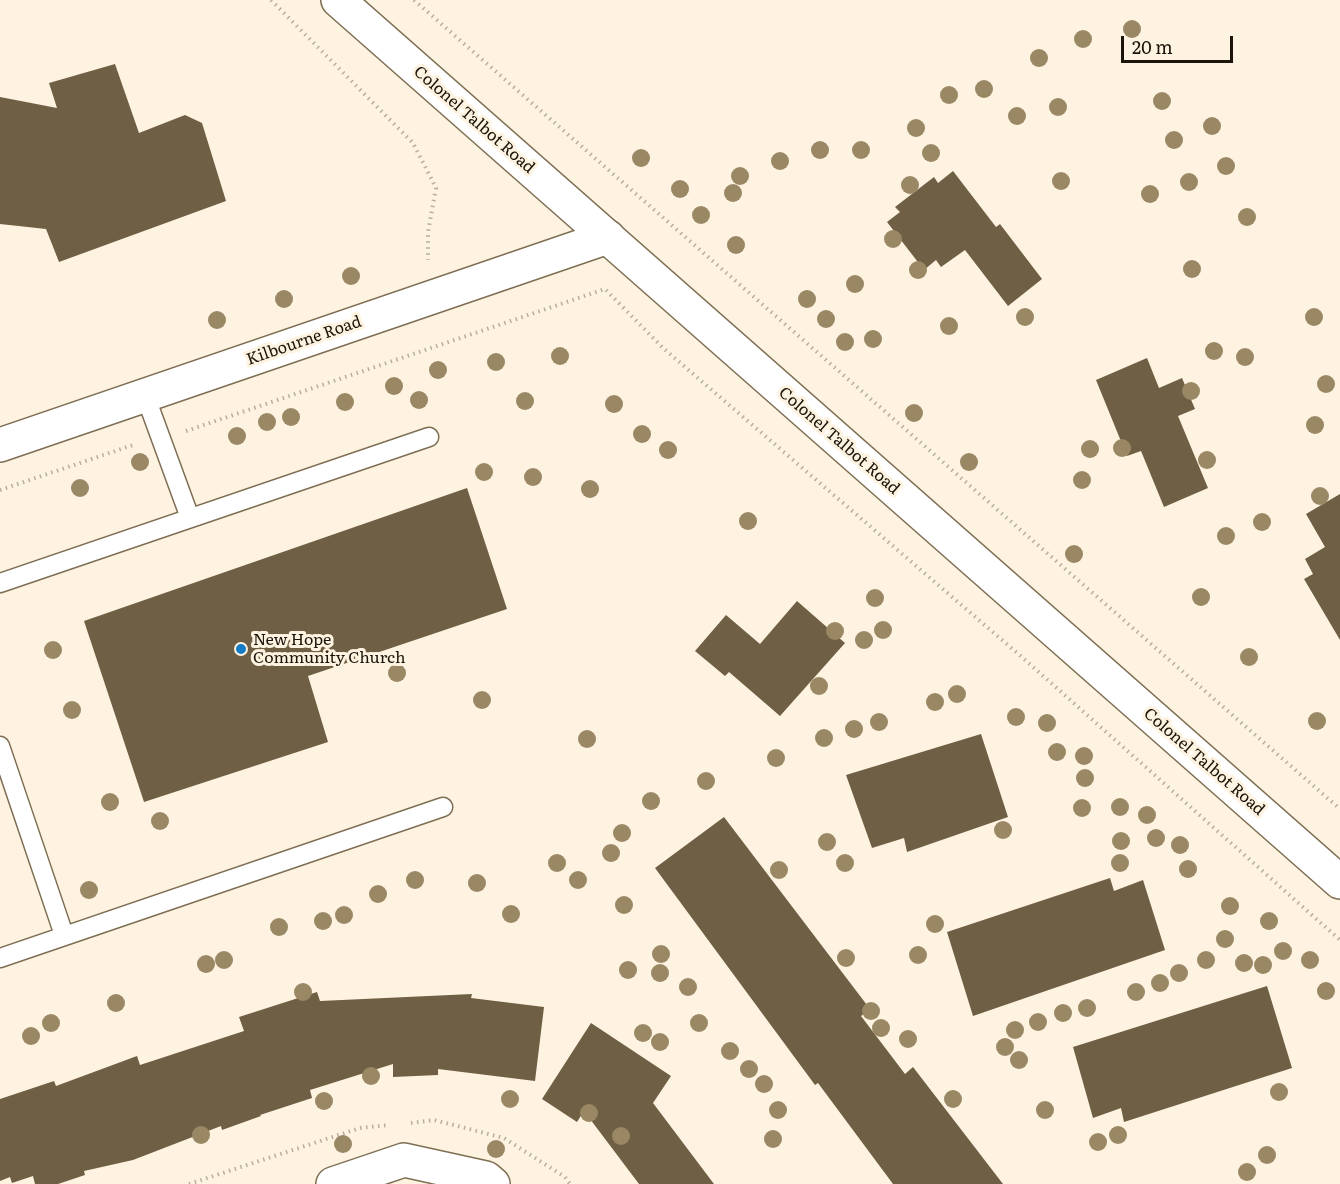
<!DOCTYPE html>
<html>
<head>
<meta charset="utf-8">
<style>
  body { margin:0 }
  #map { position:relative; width:1340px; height:1184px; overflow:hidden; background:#fef3e0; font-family:Literata,serif }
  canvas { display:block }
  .scale { position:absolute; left:1121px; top:36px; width:112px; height:27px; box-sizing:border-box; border:3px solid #1b140a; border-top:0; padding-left:8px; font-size:18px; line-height:21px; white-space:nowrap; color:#1b140a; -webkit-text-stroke:4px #fef3e0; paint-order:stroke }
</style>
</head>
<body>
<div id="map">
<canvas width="1340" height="1184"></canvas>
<div class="scale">20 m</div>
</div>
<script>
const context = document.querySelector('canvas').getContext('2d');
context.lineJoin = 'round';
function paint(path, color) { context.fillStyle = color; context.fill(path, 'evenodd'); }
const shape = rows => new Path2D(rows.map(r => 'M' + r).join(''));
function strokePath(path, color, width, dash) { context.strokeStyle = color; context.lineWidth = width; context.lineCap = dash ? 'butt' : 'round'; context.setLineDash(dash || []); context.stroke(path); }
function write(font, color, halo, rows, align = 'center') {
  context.font = font + ' Literata,serif'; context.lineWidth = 6; context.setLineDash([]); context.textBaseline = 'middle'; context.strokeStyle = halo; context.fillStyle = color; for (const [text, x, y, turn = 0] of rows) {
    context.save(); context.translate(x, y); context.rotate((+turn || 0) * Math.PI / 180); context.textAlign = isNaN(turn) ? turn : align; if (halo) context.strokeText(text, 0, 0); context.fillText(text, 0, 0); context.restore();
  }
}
const building = shape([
  [115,64,139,133,185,115,202,123,226,201,59,262,46,229,0,224,0,97,57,108,49,83],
  [953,171,996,227,1000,224,1042,279,1008,306,965,250,941,267,936,260,924,270,887,222,900,212,895,207,934,177,938,183],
  [1147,358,1159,388,1182,378,1195,409,1178,416,1208,488,1164,507,1141,451,1127,456,1096,380],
  [467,488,507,609,308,676,328,742,144,802,84,621],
  [1340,494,1340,640,1304,579,1313,574,1305,559,1325,547,1306,514],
  [797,601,845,643,780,716,729,672,725,676,695,651,726,615,760,644],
  [981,734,1008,817,907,852,904,838,872,848,846,775],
  [724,817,870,1009,861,1016,905,1074,913,1067,1003,1184,893,1184,818,1083,815,1085,655,868],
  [1110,878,1114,891,1143,880,1165,950,973,1016,947,932],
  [1267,986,1292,1068,1124,1122,1121,1108,1093,1118,1073,1047],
  [317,992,320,1001,472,994,471,998,544,1007,535,1081,438,1069,438,1075,393,1077,393,1064,310,1090,312,1098,260,1115,261,1116,222,1130,221,1126,133,1160,84,1171,85,1175,58,1184,35,1184,33,1176,12,1183,10,1177,0,1181,0,1099,54,1081,56,1086,137,1056,140,1065,244,1031,239,1017],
  [591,1023,671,1076,653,1103,714,1184,639,1184,584,1111,577,1122,542,1099]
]);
const path = shape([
  [271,0,413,143,436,188,428,232,428,260],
  [414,0,1340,809],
  [186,431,605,289,663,348,1023,658,1340,940],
  [0,490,133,445],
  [411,1123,434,1120,504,1138,565,1177,570,1184],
  [189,1184,360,1128,389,1125]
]);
const service = shape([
  [145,395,190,518],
  [0,583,429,437],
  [0,746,64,935],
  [0,958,443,807]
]);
const minor = shape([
  [333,1184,404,1160,486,1178,493,1184]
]);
const tertiary = shape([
  [0,445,608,237]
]);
const secondary = shape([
  [338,0,1340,882]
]);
const trees = [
  [1132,29],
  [1083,39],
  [1039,58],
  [984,89],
  [949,95],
  [1162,101],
  [1058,107],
  [1017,116],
  [1212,126],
  [916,128],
  [1174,140],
  [820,150],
  [861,150],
  [931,153],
  [641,158],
  [780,161],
  [1226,166],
  [740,176],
  [1061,181],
  [1189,182],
  [910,185],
  [680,189],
  [733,193],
  [1150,194],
  [701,215],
  [1247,217],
  [893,239],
  [736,245],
  [1192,269],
  [918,270],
  [351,276],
  [855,284],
  [284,299],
  [807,299],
  [1025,317],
  [1314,317],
  [826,319],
  [217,320],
  [949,326],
  [873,339],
  [845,342],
  [1214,351],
  [560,356],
  [1245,357],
  [496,362],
  [438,370],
  [1326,384],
  [394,386],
  [1191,391],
  [419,400],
  [525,401],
  [345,402],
  [614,404],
  [914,413],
  [291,417],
  [267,422],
  [1315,425],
  [642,434],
  [237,436],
  [1122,448],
  [1090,449],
  [668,450],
  [1207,460],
  [140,462],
  [969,462],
  [484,472],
  [533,477],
  [1082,480],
  [80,488],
  [590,489],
  [1320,496],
  [748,521],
  [1262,522],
  [1226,536],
  [1074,554],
  [1201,597],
  [875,598],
  [883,630],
  [835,631],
  [864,640],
  [53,650],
  [1249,657],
  [397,673],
  [819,686],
  [957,694],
  [482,700],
  [935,702],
  [72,710],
  [1016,717],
  [1317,721],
  [879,722],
  [1047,723],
  [854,729],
  [824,738],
  [587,739],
  [1057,752],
  [1084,756],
  [776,758],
  [1085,778],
  [706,781],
  [651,801],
  [110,802],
  [1120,807],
  [1082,808],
  [1147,815],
  [160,821],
  [1003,830],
  [622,833],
  [1156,838],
  [1121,841],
  [827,842],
  [1180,845],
  [611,853],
  [557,863],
  [845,863],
  [1120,863],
  [1188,869],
  [779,870],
  [415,880],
  [578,880],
  [477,883],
  [89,890],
  [378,894],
  [624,905],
  [1230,906],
  [511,914],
  [344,915],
  [323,921],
  [1269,921],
  [935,924],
  [279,927],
  [1225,939],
  [1283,951],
  [661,954],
  [918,955],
  [846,958],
  [224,960],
  [1206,960],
  [1310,960],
  [1244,963],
  [206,964],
  [1263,965],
  [628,970],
  [660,973],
  [1179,973],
  [1160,983],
  [688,987],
  [1326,991],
  [303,992],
  [1136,992],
  [116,1003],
  [1087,1008],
  [871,1011],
  [1063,1013],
  [1038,1022],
  [51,1023],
  [699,1023],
  [881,1028],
  [1015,1030],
  [643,1033],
  [31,1036],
  [908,1039],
  [660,1042],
  [1005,1047],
  [730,1051],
  [1019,1060],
  [749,1069],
  [371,1076],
  [764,1084],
  [1279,1092],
  [510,1099],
  [953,1099],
  [324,1101],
  [778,1110],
  [1045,1110],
  [589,1113],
  [201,1135],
  [1118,1135],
  [621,1136],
  [773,1139],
  [1098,1142],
  [343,1144],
  [496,1149],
  [1267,1155],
  [1247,1172]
];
const markers = [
  [241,649,6,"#147bc6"]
];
const streetNames = [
  ["Colonel Talbot Road",474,120,41],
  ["Kilbourne Road",304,341,-19],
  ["Colonel Talbot Road",839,441,41],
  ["Colonel Talbot Road",1204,762,41]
];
const poiNames = [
  ["New Hope",253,640],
  ["Community Church",253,658]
];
paint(building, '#6f5f44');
strokePath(service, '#7e6e53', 21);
strokePath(minor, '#7e6e53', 36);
strokePath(tertiary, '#7e6e53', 36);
strokePath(secondary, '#7e6e53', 36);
strokePath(path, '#b8ae9e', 4, [1.5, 4.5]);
strokePath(service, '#fff', 18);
strokePath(minor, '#fff', 33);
strokePath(tertiary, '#fff', 33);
strokePath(secondary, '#fff', 33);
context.fillStyle = '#9a8865';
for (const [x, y] of trees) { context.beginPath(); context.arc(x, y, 9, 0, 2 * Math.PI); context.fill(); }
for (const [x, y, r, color] of markers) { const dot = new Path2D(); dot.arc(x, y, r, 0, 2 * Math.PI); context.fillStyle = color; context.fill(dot); strokePath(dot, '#fef3e0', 2); }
write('16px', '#1b140a', '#fef3e0', streetNames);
write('16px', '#1b140a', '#fef3e0', poiNames, 'left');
</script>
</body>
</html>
